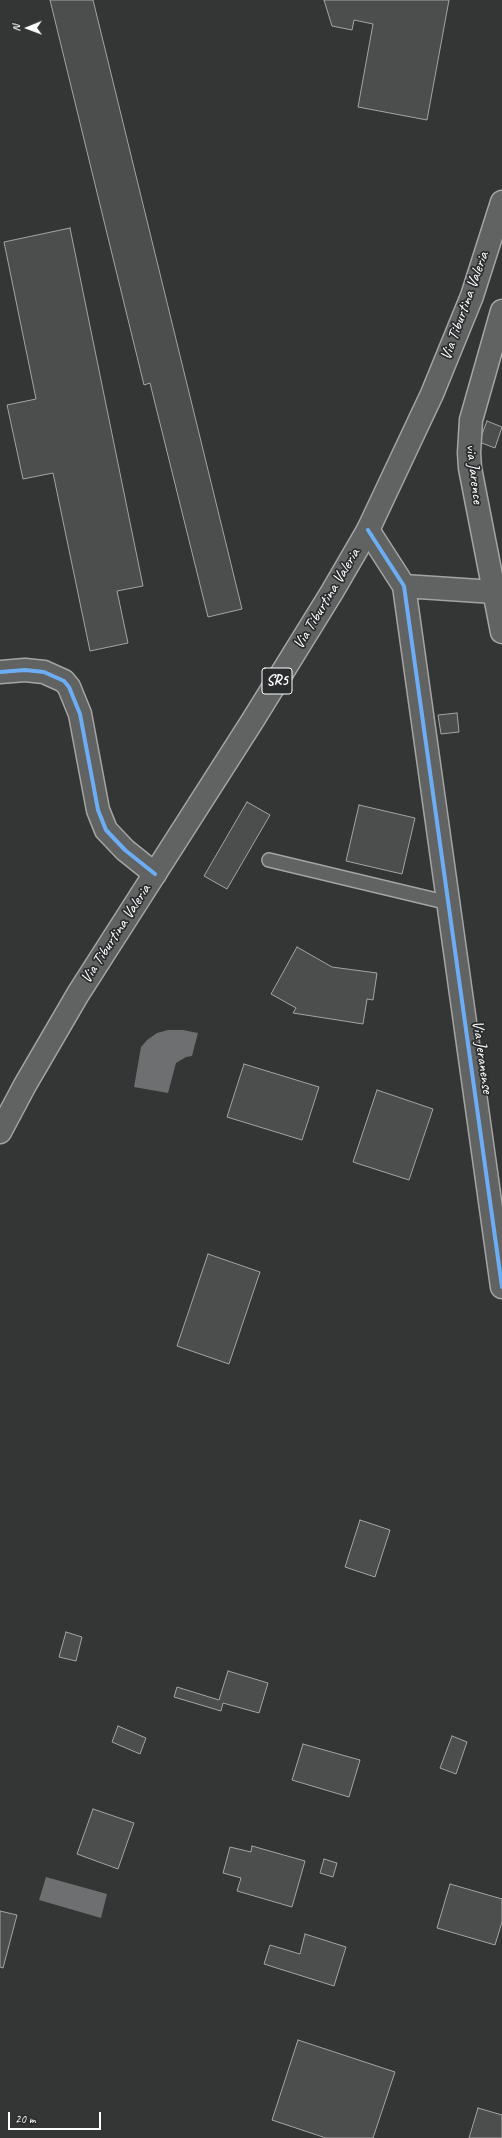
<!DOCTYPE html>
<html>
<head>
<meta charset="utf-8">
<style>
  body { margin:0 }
  #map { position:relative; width:502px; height:2138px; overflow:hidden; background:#343535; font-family:Caveat,sans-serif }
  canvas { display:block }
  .north { position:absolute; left:8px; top:8px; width:40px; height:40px; -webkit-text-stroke:3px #2a2d2e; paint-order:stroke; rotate:269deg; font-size:11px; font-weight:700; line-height:16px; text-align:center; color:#fff }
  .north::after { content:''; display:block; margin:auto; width:14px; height:18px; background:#fff; clip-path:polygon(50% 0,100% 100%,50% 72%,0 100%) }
  .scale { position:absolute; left:8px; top:2112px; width:93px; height:18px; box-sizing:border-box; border:2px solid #fff; border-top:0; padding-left:5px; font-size:12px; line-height:14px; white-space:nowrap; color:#fff; -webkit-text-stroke:3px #2a2d2e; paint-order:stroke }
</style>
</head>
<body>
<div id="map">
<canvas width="502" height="2138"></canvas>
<div class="north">N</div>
<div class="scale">20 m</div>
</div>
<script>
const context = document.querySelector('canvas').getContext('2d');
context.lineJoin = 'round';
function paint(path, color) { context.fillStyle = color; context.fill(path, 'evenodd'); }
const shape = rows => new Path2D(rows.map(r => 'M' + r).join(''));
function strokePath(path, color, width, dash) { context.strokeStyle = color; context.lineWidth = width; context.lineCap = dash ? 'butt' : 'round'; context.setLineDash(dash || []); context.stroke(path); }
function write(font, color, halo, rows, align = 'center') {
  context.font = font + ' Caveat,sans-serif'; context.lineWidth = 3.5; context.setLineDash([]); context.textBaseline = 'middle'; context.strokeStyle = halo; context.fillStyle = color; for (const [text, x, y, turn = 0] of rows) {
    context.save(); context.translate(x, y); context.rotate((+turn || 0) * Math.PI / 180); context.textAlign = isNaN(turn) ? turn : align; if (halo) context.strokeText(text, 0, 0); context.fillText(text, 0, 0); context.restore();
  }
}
const water = shape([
  [168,1030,183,1030,198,1033,192,1056,186,1057,176,1063,168,1093,134,1087,141,1047,147,1040,157,1033],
  [46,1877,107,1894,101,1918,39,1900]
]);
const building = shape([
  [50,0,93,0,242,609,208,617,150,383,144,385,50,0],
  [324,0,449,0,427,120,358,107,373,24,354,20,352,30,332,26,324,0],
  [70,228,143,586,117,591,128,643,90,651,53,473,23,479,7,405,36,399,4,242,70,228],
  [487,421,502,427,495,448,479,442,487,421],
  [457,713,459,732,441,734,438,715,457,713],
  [247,802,270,815,227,889,204,876,247,802],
  [359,805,415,818,402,874,346,861,359,805],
  [297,947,332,967,377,973,373,1000,367,999,363,1024,293,1013,296,1008,271,994,297,947],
  [244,1064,319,1087,302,1140,227,1117,244,1064],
  [377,1090,433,1109,409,1180,353,1162,377,1090],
  [208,1254,260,1272,229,1364,177,1346,208,1254],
  [360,1520,390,1530,375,1577,345,1567,360,1520],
  [66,1632,82,1637,76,1661,59,1657,66,1632],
  [228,1671,268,1683,259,1713,223,1703,221,1711,174,1697,177,1687,219,1700,228,1671],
  [118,1726,146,1738,140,1754,112,1742,118,1726],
  [452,1736,467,1742,456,1774,440,1768,452,1736],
  [303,1744,360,1760,349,1797,292,1780,303,1744],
  [93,1809,134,1823,118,1869,77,1854,93,1809],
  [252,1846,305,1861,292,1907,237,1891,241,1878,223,1873,230,1847,251,1852,252,1846],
  [324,1859,337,1863,333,1877,320,1873,324,1859],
  [450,1884,502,1899,502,1922,495,1945,437,1928,450,1884],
  [0,1911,17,1915,3,1968,0,1967,0,1911],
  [305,1934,346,1947,334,1986,264,1964,270,1945,300,1954,305,1934],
  [298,2040,395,2072,373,2138,326,2138,272,2120,298,2040],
  [478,2108,502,2115,502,2138,469,2138,478,2108]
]);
const service = shape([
  [269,860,449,903]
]);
const minor = shape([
  [502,311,471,420,469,453,470,468,502,632],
  [368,530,404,586,502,1287],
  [404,586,494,592],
  [0,672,25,670,44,672,64,681,69,687,80,714,98,810,106,830,125,850,155,874]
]);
const primary = shape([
  [0,1132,25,1085,78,994,253,720,332,592,368,530,432,394,472,296,502,202]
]);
const cycleway = shape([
  [368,530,404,586,502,1287],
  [0,672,25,670,44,672,64,681,69,687,80,714,98,810,106,830,125,850,155,874]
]);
const shields = [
  [277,681,30]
];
const shieldNames = [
  ["SR5",277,681]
];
const streetNames = [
  ["Via Tiburtina Valeria",465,306,-70],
  ["via Jarence",474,474,83],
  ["Via Tiburtina Valeria",327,599,-59],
  ["Via Tiburtina Valeria",116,934,-57],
  ["Via Jeranense",482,1057,82]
];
paint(water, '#6d6f70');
paint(building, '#4c4d4d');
strokePath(building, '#a4a4a4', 1);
strokePath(service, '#a4a4a4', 16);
strokePath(minor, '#a4a4a4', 25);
strokePath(primary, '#a4a4a4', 25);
strokePath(service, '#616262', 13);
strokePath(minor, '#616262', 22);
strokePath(primary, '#616262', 22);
strokePath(cycleway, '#6dadf4', 4);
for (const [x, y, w] of shields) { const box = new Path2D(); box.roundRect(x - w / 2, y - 13, w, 26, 3); context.fillStyle = '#2a2d2e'; context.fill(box); strokePath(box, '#fff', 1); }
write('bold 15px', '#fff', null, shieldNames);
write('16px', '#fff', '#2a2d2e', streetNames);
</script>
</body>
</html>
